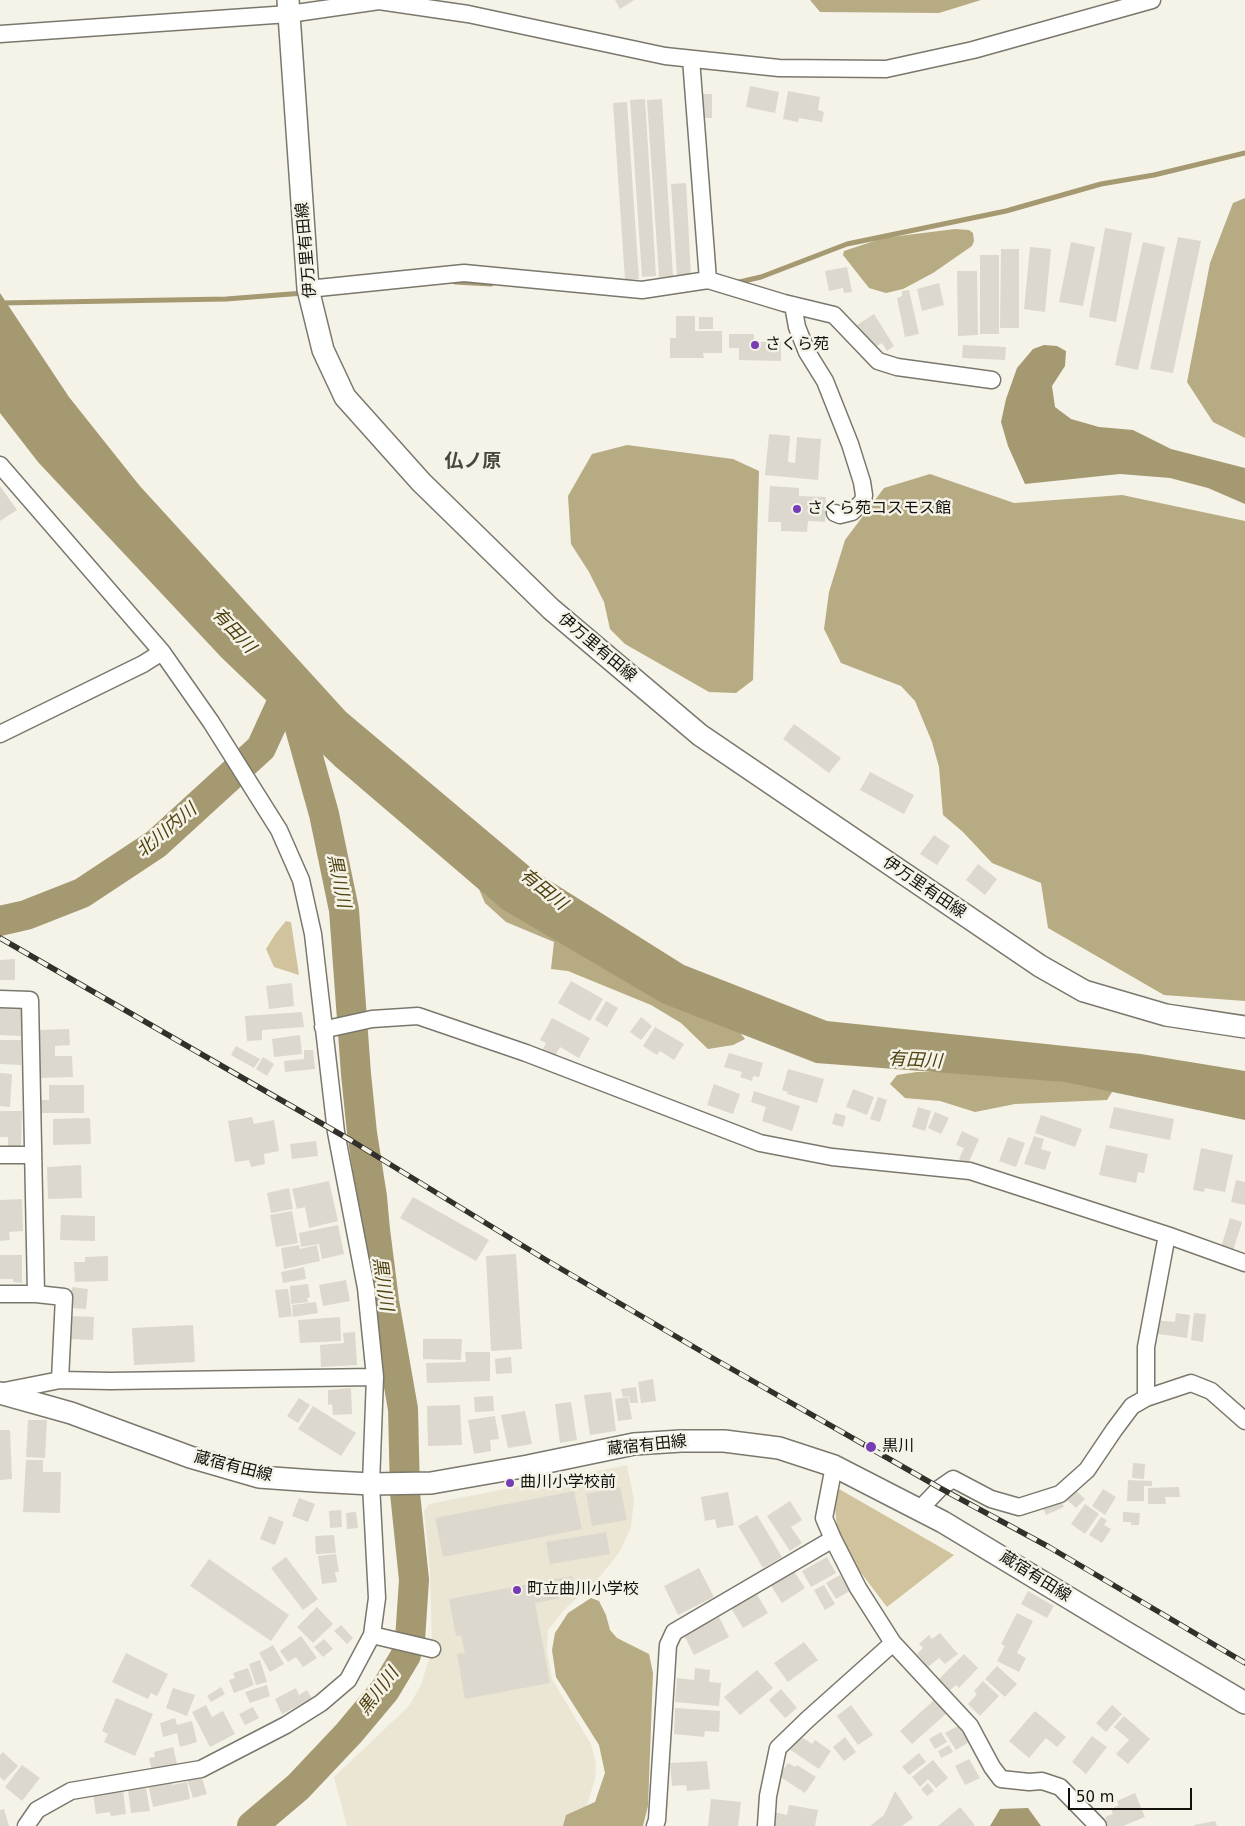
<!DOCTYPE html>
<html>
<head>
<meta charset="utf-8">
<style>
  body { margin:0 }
  #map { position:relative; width:1245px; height:1826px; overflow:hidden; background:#f5f2e7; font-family:"DejaVu Sans",sans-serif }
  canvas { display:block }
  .scale { position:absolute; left:1068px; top:1788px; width:124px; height:22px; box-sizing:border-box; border:2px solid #12110d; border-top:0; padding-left:6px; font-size:15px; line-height:18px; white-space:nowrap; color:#12110d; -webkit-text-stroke:4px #f5f2e7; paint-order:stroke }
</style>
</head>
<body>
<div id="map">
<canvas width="1245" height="1826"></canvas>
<div class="scale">50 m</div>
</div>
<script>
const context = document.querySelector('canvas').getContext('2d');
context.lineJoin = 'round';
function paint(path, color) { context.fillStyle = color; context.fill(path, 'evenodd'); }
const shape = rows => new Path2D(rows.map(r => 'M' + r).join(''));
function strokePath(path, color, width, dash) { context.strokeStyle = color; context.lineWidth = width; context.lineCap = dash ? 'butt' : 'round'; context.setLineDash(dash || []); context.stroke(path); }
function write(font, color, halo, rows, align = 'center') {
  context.font = font + ' "DejaVu Sans","Noto Sans JP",sans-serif'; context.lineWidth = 5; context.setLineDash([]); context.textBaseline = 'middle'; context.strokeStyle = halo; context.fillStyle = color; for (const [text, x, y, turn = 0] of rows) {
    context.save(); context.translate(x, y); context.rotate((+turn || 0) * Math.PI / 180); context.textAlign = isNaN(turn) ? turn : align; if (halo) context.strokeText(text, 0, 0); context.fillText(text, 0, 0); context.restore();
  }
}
const built = shape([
  [627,1465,634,1500,631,1527,619,1553,597,1580,566,1608,548,1630,547,1652,552,1679,591,1744,596,1764,595,1779,588,1802,577,1826,347,1826,334,1777,409,1706,421,1685,432,1649,430,1570,424,1511,429,1504]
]);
const green = shape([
  [286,921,291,922,299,975,274,967,266,949,276,933],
  [839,1489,954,1555,887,1607,852,1561,837,1527,835,1508]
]);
const forest = shape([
  [810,0,981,0,939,13,820,12],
  [1245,198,1245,438,1213,422,1187,382,1210,263,1233,203],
  [955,229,969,230,973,233,974,241,972,246,933,273,903,289,886,293,869,288,843,255,844,251,883,238],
  [627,445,733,459,759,471,753,680,736,693,709,692,625,644,610,629,604,602,589,572,571,544,568,496,592,454],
  [930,474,1014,503,1122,495,1245,521,1245,1001,1164,995,1048,928,1041,883,992,863,963,832,943,815,939,767,932,742,915,701,901,686,841,663,824,629,829,592,845,540,884,488],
  [472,873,732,1022,745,1039,733,1045,708,1049,681,1023,651,1005,568,971,551,969,554,942,506,922,485,903],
  [1014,1071,1114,1089,1107,1100,1015,1104,975,1112,940,1101,905,1098,890,1084,897,1075,917,1072],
  [591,1598,599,1601,606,1615,610,1630,617,1638,649,1654,653,1673,648,1806,643,1826,563,1826,566,1815,595,1802,605,1773,599,1745,556,1677,552,1650,555,1633,568,1613]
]);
const water = shape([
  [0,293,69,397,139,485,346,712,536,872,684,965,827,1021,1141,1054,1245,1071,1245,1120,1065,1082,816,1063,662,1003,502,909,336,767,222,658,38,462,0,413],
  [1044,345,1057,346,1066,351,1065,366,1052,386,1055,407,1071,419,1099,427,1133,430,1171,449,1245,468,1245,504,1208,488,1170,478,1120,474,1025,484,1008,446,1001,422,1006,399,1017,368,1033,349],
  [1028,1808,1041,1826,990,1826,1000,1809]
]);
const stream = shape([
  [455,282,491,284],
  [735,283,761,277,847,244,1006,211,1101,184,1154,175,1245,153],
  [0,303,226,299,304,293]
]);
const river = shape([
  [0,921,26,915,82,893,156,844,261,748,289,687],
  [252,1826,298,1787,349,1733,385,1690,406,1655,407,1644,410,1640,414,1580,405,1493,403,1409,384,1301,375,1230,372,1197,362,1133,356,1074,344,910,324,814,291,696]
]);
const building = shape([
  [615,0,634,0,620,9],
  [750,86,779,92,775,113,746,107],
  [788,91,820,97,818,110,824,112,822,122,799,118,798,122,783,119],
  [700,94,712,94,712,118,701,118],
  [645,99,656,276,642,277,630,100],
  [662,99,673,276,659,277,647,100],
  [627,102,639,279,625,280,613,103],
  [686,183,691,276,677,277,671,184],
  [1105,228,1132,233,1116,322,1089,317],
  [1178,237,1201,241,1173,373,1150,369],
  [1071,242,1095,247,1083,306,1059,302],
  [1143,242,1165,247,1138,370,1115,365],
  [1030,247,1051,249,1045,312,1024,309],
  [1001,249,1019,249,1019,328,1000,328],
  [980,255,999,255,999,334,980,334],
  [847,267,852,292,844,293,843,288,829,291,825,271],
  [957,271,977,271,978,335,958,336],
  [939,283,944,305,922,311,917,289],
  [909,290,919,334,905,337,897,298,902,296,902,291],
  [874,314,894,346,887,351,882,343,873,348,857,325],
  [676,316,695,316,695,331,722,331,722,353,703,353,704,358,670,358,670,338,676,338],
  [699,317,713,317,713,329,699,329],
  [729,334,754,334,754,342,781,342,781,361,739,360,739,348,729,348],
  [963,345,1006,347,1005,360,962,358],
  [769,434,790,436,788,462,795,463,797,437,821,439,818,480,765,475],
  [0,486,17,510,0,521],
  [770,486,799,488,799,496,826,497,825,522,808,521,807,532,781,531,781,522,768,522],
  [794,724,841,758,829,773,783,739],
  [870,772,914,795,904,814,860,790],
  [934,835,950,846,937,865,920,854],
  [978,864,997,879,985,895,966,880],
  [15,959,15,980,0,980,0,960],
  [571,981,603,999,590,1021,558,1003],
  [292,983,294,1006,269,1009,266,986],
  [606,1001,618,1008,607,1027,595,1020],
  [0,1003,22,1003,21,1036,0,1035],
  [302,1012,304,1027,262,1030,262,1040,247,1041,245,1016],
  [641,1017,652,1026,641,1040,630,1032],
  [552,1018,590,1038,579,1058,560,1047,554,1058,542,1051,546,1043,540,1040],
  [655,1027,684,1044,674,1060,660,1051,657,1055,643,1046],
  [69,1029,70,1045,55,1046,55,1056,72,1056,73,1077,40,1078,38,1030],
  [300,1035,302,1054,274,1057,272,1039],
  [0,1040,21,1040,21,1065,0,1064],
  [236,1046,260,1059,254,1068,231,1055],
  [304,1050,313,1050,315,1069,285,1072,284,1061,304,1059],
  [729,1053,763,1063,759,1077,753,1076,752,1081,740,1077,742,1072,724,1067],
  [263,1057,274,1064,267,1076,256,1069],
  [788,1069,824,1079,817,1103,787,1094,788,1092,782,1090],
  [0,1073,12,1074,10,1107,0,1106],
  [714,1084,740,1094,733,1114,707,1105],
  [49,1085,84,1085,84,1113,41,1113,41,1100,49,1100],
  [853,1089,874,1097,867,1115,846,1107],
  [754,1091,800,1106,792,1131,762,1121,766,1107,751,1102],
  [878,1097,887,1100,880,1122,870,1119],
  [918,1107,931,1111,925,1131,912,1127],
  [1114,1107,1174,1119,1170,1140,1109,1128],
  [0,1111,22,1111,21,1147,8,1146,8,1137,0,1137],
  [935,1112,949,1118,941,1134,928,1128],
  [835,1113,846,1116,843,1127,832,1124],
  [1041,1115,1082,1129,1075,1147,1035,1133],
  [252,1117,254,1124,274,1120,279,1151,264,1154,265,1164,251,1167,249,1160,235,1162,228,1121],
  [90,1118,91,1144,53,1145,53,1119],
  [962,1131,979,1139,968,1164,959,1159,964,1148,956,1145],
  [1034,1136,1044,1139,1041,1149,1051,1152,1045,1170,1024,1164],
  [1008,1137,1025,1143,1016,1167,999,1161],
  [316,1141,318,1156,292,1159,290,1144],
  [1106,1145,1148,1154,1144,1173,1138,1172,1136,1183,1099,1175],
  [1201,1148,1233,1155,1225,1192,1205,1188,1204,1192,1193,1190],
  [81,1165,82,1198,48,1199,47,1167],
  [1236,1180,1245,1182,1245,1205,1231,1202],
  [329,1181,338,1221,309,1228,305,1207,297,1209,292,1189],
  [289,1188,293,1209,271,1213,267,1193],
  [413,1197,489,1240,476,1261,400,1218],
  [22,1199,23,1231,9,1232,10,1240,0,1241,0,1200],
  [292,1211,298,1243,276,1247,270,1215],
  [61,1215,95,1216,95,1241,60,1240],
  [1230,1218,1242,1222,1233,1251,1221,1247],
  [338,1225,344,1254,322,1259,319,1244,301,1247,299,1233],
  [299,1245,300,1249,317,1245,320,1261,284,1269,281,1248],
  [516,1254,522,1349,491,1351,486,1256],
  [0,1255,22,1255,22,1283,13,1282,13,1279,0,1279],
  [108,1256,108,1281,75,1282,74,1262,85,1262,85,1257],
  [304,1267,306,1279,283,1283,281,1272],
  [346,1280,350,1301,323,1306,319,1285],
  [308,1284,310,1297,307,1298,308,1302,291,1304,290,1286],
  [72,1287,88,1289,86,1309,70,1308],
  [288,1289,292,1316,279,1318,275,1290],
  [316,1302,318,1313,293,1317,292,1305],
  [1176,1313,1190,1315,1187,1338,1152,1333,1153,1320,1175,1322],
  [1194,1313,1206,1314,1203,1342,1191,1340],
  [71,1316,94,1317,93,1340,70,1339],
  [340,1317,341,1341,300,1343,298,1320],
  [193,1325,195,1362,134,1365,132,1328],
  [355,1332,357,1365,321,1367,320,1345,344,1343,343,1333],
  [423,1339,462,1339,461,1360,423,1359],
  [465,1352,490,1352,490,1381,427,1383,426,1363,466,1362],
  [511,1357,512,1373,496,1374,495,1359],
  [653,1379,656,1401,641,1403,638,1382],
  [636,1387,638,1403,630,1403,629,1396,623,1397,621,1389],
  [351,1388,352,1414,333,1415,332,1404,328,1405,328,1390],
  [611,1392,616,1431,590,1435,584,1395],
  [493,1396,494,1411,475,1412,474,1397],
  [628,1397,632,1419,618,1421,615,1399],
  [299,1398,310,1405,298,1423,287,1416],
  [571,1402,577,1440,560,1443,555,1404],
  [460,1405,462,1445,428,1446,427,1406],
  [313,1406,356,1433,341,1456,298,1429],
  [525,1411,532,1444,508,1448,501,1415],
  [495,1416,499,1439,490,1440,491,1451,474,1454,468,1420],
  [28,1420,47,1420,45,1458,26,1457],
  [0,1430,10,1430,12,1479,0,1480],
  [26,1460,43,1460,43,1472,61,1472,60,1513,23,1512],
  [1133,1463,1145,1464,1144,1479,1132,1478],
  [1128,1480,1152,1481,1152,1486,1144,1486,1144,1501,1127,1501],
  [620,1487,627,1520,592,1526,586,1494],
  [1072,1487,1085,1499,1076,1508,1063,1496],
  [1179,1487,1180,1497,1165,1497,1166,1504,1148,1504,1148,1488],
  [1103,1489,1116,1497,1105,1515,1092,1506],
  [574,1491,582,1529,443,1557,435,1518],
  [728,1492,734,1525,717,1528,715,1519,705,1521,701,1497],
  [1059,1496,1064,1507,1046,1515,1041,1504],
  [299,1498,315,1504,308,1522,292,1516],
  [790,1501,802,1520,791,1527,802,1543,790,1551,767,1516],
  [1085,1504,1099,1514,1085,1534,1071,1524],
  [341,1510,342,1527,330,1528,329,1511],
  [356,1512,358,1528,347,1529,346,1513],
  [1123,1512,1140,1513,1139,1525,1131,1525,1131,1522,1123,1522],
  [757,1515,782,1557,763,1568,738,1526],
  [269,1516,284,1522,275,1545,260,1539],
  [1101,1517,1107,1520,1104,1525,1111,1529,1102,1543,1089,1535],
  [606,1532,610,1554,550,1564,546,1542],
  [334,1535,336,1553,316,1554,315,1536],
  [336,1554,339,1572,335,1572,337,1582,322,1584,318,1556],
  [286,1557,318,1599,303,1610,271,1568],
  [827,1557,836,1573,811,1587,802,1571],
  [209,1559,289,1615,271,1641,190,1586],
  [699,1568,714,1597,678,1615,664,1586],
  [793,1570,805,1588,782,1603,770,1584],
  [840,1575,850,1591,836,1599,826,1583],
  [572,1576,576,1595,535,1603,550,1683,465,1699,457,1654,465,1653,461,1635,456,1636,449,1599],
  [824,1585,835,1604,825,1610,814,1590],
  [1028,1591,1054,1606,1047,1618,1021,1604],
  [756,1593,768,1613,743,1628,731,1608],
  [317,1607,333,1624,313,1643,297,1627],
  [1017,1613,1033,1621,1017,1653,1026,1658,1019,1672,997,1661,1005,1646,1001,1644],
  [719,1617,729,1637,694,1655,684,1635],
  [341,1625,353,1638,347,1644,334,1631],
  [940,1633,958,1654,945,1664,939,1658,928,1667,917,1654,923,1648,919,1644,929,1635,932,1639],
  [301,1636,317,1658,303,1667,296,1657,288,1662,280,1651],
  [324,1639,333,1649,323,1657,314,1647],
  [804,1642,818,1660,788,1682,774,1663],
  [273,1645,284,1664,270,1672,259,1653],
  [126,1653,168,1674,157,1696,151,1693,148,1699,112,1682],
  [964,1654,978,1668,959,1688,956,1685,949,1691,938,1680],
  [260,1660,267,1682,256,1685,249,1664],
  [997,1666,1017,1684,1005,1697,985,1679],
  [248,1668,254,1685,234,1693,229,1680,235,1678,233,1673],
  [695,1668,710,1670,709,1682,721,1683,719,1706,675,1702,677,1678,694,1680],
  [757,1670,773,1688,740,1715,724,1697],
  [983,1681,999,1696,980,1716,968,1704,977,1694,974,1691],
  [267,1685,270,1696,250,1703,245,1692],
  [221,1687,225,1694,211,1702,207,1696],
  [173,1688,195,1695,187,1716,166,1708],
  [296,1688,299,1695,307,1690,312,1699,282,1714,275,1699],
  [781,1689,797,1708,785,1718,769,1700],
  [116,1698,153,1714,135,1756,104,1742,108,1734,102,1731],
  [934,1700,947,1713,912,1744,900,1731],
  [206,1705,212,1717,223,1711,235,1734,210,1747,192,1712],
  [851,1705,873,1735,858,1745,837,1716],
  [1112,1705,1122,1714,1106,1732,1096,1723],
  [253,1707,259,1718,245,1725,239,1714],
  [675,1708,720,1711,719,1732,705,1731,704,1737,674,1734],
  [1035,1711,1066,1737,1057,1747,1046,1738,1029,1758,1009,1741],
  [1124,1716,1150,1739,1128,1764,1116,1754,1129,1740,1114,1727],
  [175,1718,177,1725,192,1721,197,1742,180,1747,177,1733,163,1737,160,1723],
  [958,1726,969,1742,956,1750,945,1733],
  [941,1732,947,1742,935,1749,929,1739],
  [799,1735,812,1744,815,1740,831,1751,819,1769,789,1749],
  [1092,1736,1107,1747,1086,1774,1072,1762],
  [845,1737,856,1752,844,1761,833,1747],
  [949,1745,953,1752,941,1758,938,1751],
  [173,1747,177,1764,152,1770,149,1758,155,1757,154,1752],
  [3,1752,18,1766,4,1781,0,1777,0,1755],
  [919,1753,926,1762,909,1775,902,1767],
  [969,1759,980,1778,965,1785,955,1766],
  [933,1760,948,1778,936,1788,928,1779,920,1787,912,1777],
  [707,1761,710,1789,687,1791,686,1785,672,1786,670,1763],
  [788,1763,795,1767,797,1765,816,1777,805,1793,779,1776],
  [22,1765,40,1778,22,1801,5,1787],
  [201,1775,207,1794,193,1798,187,1779],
  [171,1780,172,1785,187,1782,190,1799,153,1807,148,1784],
  [928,1783,934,1791,927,1796,921,1789],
  [146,1788,150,1811,131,1813,128,1790],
  [123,1790,126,1814,111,1816,110,1812,96,1814,93,1794],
  [895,1791,913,1818,902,1826,870,1826,884,1815],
  [1135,1793,1145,1817,1123,1826,1108,1826,1105,1817,1113,1814,1111,1809,1119,1805,1117,1801],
  [711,1799,741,1802,738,1826,708,1826],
  [789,1805,818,1810,815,1826,772,1826,774,1812,787,1815],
  [960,1807,975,1825,973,1826,938,1826],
  [4,1809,9,1826,0,1826,0,1810],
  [1215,1821,1217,1826,1194,1826,1194,1825]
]);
const minor = shape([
  [0,34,289,14,379,1,468,14,665,56,779,68,886,69,973,50,1152,0],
  [691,59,708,280],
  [308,289,464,273,642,290,708,280,784,303,834,315,878,361,897,367,992,380],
  [793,305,797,327,807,352,825,381,850,444,862,482,864,495,863,501,852,512,840,515,835,513],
  [0,465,162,652,211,722,279,830,301,880,313,934,336,1132,366,1288,375,1377,371,1484,377,1598,372,1635,348,1680,321,1703,286,1725,201,1769,71,1791,37,1810,26,1826],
  [0,734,143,664,162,652],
  [0,999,30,1000,36,1294],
  [323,1027,331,1028,372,1019,418,1016,526,1053,760,1143,832,1157,970,1171,1167,1235,1245,1263],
  [0,1155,33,1155],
  [0,1294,36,1294,64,1297,60,1380],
  [0,1392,60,1380,111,1381,375,1377],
  [1146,1398,1191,1383,1211,1391,1245,1421],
  [919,1510,940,1488,953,1479,991,1499,1019,1507,1060,1494,1087,1470,1114,1430,1132,1406,1146,1398,1146,1347,1167,1235],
  [372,1635,432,1649],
  [893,1643,970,1726,992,1767,1001,1779,1029,1782,1042,1781,1060,1787,1098,1826],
  [655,1826,657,1820,668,1645,674,1632,833,1539],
  [766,1826,768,1796,778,1748,808,1719,893,1643,858,1588,833,1539,824,1518,834,1466]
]);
const major = shape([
  [288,0,308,289,323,350,345,397,421,482,551,609,700,735,1040,966,1084,991,1166,1015,1245,1027],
  [0,1393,71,1413,190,1457,259,1477,315,1481,371,1484,431,1483,528,1466,634,1444,681,1441,724,1441,779,1448,834,1466,943,1522,1127,1633,1245,1703]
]);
const rail = shape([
  [0,938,352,1141,546,1260,716,1360,940,1488,1049,1547,1245,1663]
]);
const markers = [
  [755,345,5,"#773db4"],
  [797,509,5,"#773db4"],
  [871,1447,6,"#773db4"],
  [510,1483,5,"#773db4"],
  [517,1590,5,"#773db4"]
];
const streetNames = [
  ["伊万里有田線",307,250,-95],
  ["伊万里有田線",597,648,40],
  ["伊万里有田線",924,888,34],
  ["蔵宿有田線",647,1446,-6],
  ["蔵宿有田線",233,1467,14],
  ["蔵宿有田線",1035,1577,32]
];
const poiNames = [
  ["さくら苑",765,345],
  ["さくら苑コスモス館",807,509],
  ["黒川",882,1447],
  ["曲川小学校前",520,1483],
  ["町立曲川小学校",527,1590]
];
const waterNames = [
  ["有田川",233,631,47],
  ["北川内川",167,831,-40],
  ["黒川川",338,881,79],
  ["有田川",543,890,39],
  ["有田川",915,1061,3],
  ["黒川川",382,1284,82],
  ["黒川川",379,1692,-53]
];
const quarterNames = [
  ["仏ノ原",473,462]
];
paint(built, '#ebe6d4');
paint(green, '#d0c39d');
paint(forest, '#b7ab83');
paint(water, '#a59972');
strokePath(stream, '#a59972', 5);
strokePath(river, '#a59972', 30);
paint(building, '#dcd8ce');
strokePath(minor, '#7a776d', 19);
strokePath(major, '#7a776d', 24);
strokePath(minor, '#fff', 16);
strokePath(major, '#fff', 21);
strokePath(rail, '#31302b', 5.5);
strokePath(rail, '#f5f2e7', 4, [11]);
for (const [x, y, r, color] of markers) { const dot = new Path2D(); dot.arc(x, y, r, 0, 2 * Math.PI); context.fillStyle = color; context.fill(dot); strokePath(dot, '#f5f2e7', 2); }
write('16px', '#12110d', '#f5f2e7', streetNames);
write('16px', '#12110d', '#f5f2e7', poiNames, 'left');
write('italic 18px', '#4f410f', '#f5f2e7', waterNames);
write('bold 19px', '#49473e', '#f5f2e7', quarterNames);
</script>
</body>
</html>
